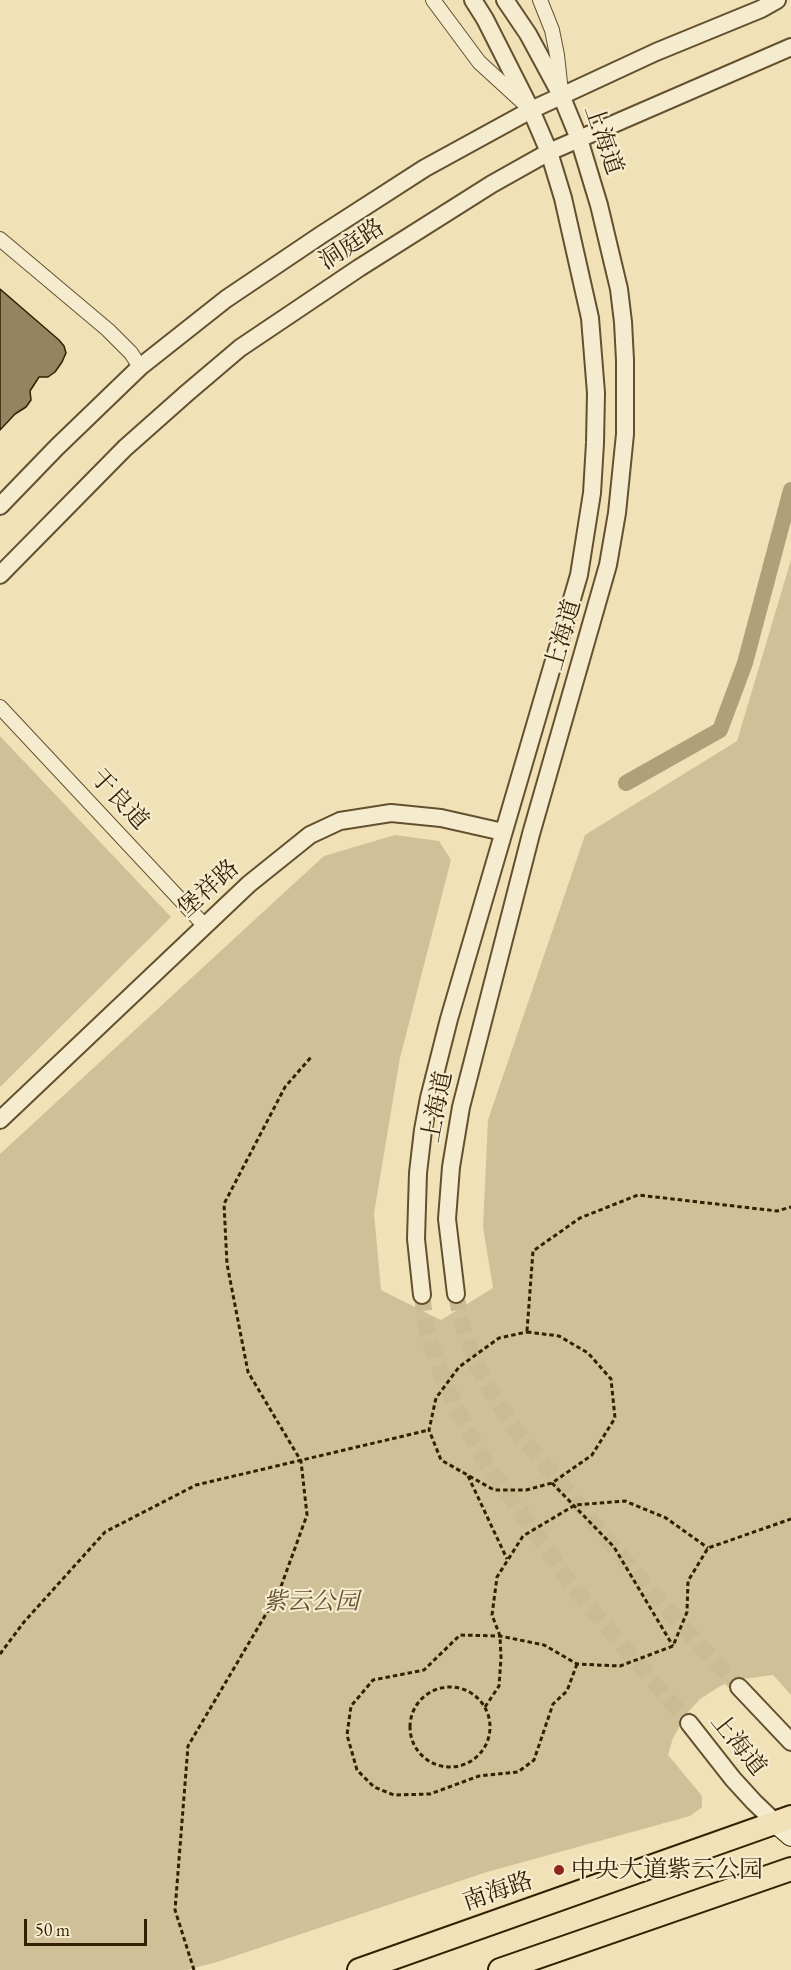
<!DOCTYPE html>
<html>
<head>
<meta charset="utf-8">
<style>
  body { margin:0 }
  #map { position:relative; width:791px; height:1970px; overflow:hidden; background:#f0e1b6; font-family:"EB Garamond",serif }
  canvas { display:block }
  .scale { position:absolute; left:24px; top:1919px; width:123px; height:27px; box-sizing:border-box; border:3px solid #351f02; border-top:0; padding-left:8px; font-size:18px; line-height:21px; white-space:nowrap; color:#351f02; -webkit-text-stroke:4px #f5ecd0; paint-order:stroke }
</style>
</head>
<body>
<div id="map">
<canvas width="791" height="1970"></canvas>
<div class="scale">50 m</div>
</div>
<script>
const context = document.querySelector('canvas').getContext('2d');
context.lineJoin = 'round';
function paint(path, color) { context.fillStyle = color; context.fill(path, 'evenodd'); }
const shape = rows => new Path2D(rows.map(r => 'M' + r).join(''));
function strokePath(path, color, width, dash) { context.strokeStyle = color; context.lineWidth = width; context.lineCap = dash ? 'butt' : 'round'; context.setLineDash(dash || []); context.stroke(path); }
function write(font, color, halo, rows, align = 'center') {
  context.font = font + ' "EB Garamond","Noto Serif SC",serif'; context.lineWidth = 4.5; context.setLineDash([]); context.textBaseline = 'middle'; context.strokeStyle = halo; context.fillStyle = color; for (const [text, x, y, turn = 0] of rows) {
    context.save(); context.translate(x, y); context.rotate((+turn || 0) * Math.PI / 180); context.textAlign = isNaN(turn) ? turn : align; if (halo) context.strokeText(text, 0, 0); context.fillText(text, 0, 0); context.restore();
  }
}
const green = shape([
  [791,560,791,1695,773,1675,743,1679,722,1685,700,1699,689,1711,673,1738,668,1755,702,1796,702,1807,690,1816,487,1872,217,1962,187,1970,0,1970,0,1154,324,856,395,835,439,841,451,860,400,1058,374,1213,381,1290,441,1320,493,1288,483,1227,488,1120,585,835,737,741],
  [0,736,171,917,0,1087]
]);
const canal = shape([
  [626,783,720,730,745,663,791,490]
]);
const building = shape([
  [0,289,59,340,64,346,66,353,62,362,55,372,48,377,39,377,30,391,31,400,26,407,15,414,0,430,0,289]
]);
const tertiaryTunnel = shape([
  [456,1294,461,1320,475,1362,498,1403,516,1430,660,1602,739,1687],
  [422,1295,427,1333,438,1365,456,1408,482,1457,576,1591,689,1723]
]);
const path = shape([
  [527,1331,533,1251,580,1218,638,1195,777,1211,791,1207],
  [527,1332,559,1336,588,1353,611,1379,615,1418,592,1455,552,1483,526,1490,494,1490,441,1460,429,1430,436,1398,459,1367,499,1338,527,1332],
  [468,1476,507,1559],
  [552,1483,614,1547,673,1646],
  [0,1654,24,1622,105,1532,196,1485,429,1430],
  [577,1664,567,1691,553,1704,534,1760,518,1772,479,1776,430,1794,394,1795,374,1787,357,1770,347,1735,351,1706,373,1680,424,1670,460,1635,500,1636,544,1645,577,1664,620,1666,673,1646,687,1612,688,1581,708,1548,791,1519],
  '410 1727a40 40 0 1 1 80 0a40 40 0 1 1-80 0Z',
  [485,1707,499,1686,501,1658,500,1636,492,1615,497,1577,523,1536,575,1505,625,1501,666,1518,708,1548],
  [194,1970,175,1910,188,1746,279,1592,307,1515,301,1461,248,1372,227,1264,224,1204,285,1087,312,1056]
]);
const minor = shape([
  [433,0,479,62,527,106],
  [540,0,552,30,557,55,561,92],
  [0,239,108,330,131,353,140,367],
  [0,707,204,925]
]);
const tertiary = shape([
  [0,506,57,447,140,367,226,299,321,235,425,168,531,110,656,52,761,9,777,0],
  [0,575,125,448,187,393,240,348,359,268,492,184,549,152,791,47],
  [0,1120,249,884,310,835,340,821,391,813,441,818,503,832],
  [456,1294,447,1219,451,1167,461,1107,531,834,608,565,617,513,625,434,625,360,623,322,619,289,599,205,579,139,561,95,528,34,505,0],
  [422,1295,416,1239,418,1173,423,1130,429,1098,449,1019,579,575,592,493,595,443,596,393,590,318,563,198,549,152,531,110,485,19,473,0],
  [739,1687,791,1742],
  [689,1723,733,1779,754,1802,776,1823]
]);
const secondary = shape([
  [776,1823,791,1836]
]);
const trunk = shape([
  [359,1970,791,1817],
  [500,1970,791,1869]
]);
const markers = [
  [559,1870,6,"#8f2418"]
];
const streetNames = [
  ["上海道",603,140,71],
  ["洞庭路",352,245,-33],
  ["上海道",564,635,-74],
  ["于良道",119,800,47],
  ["堡祥路",209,889,-42],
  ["上海道",438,1107,-79],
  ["上海道",738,1745,51],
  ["南海路",498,1892,-19]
];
const parkNames = [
  ["紫云公园",311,1602]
];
const poiNames = [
  ["中央大道紫云公园",571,1870]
];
paint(green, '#d0c097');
strokePath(canal, '#b09f79', 16);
paint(building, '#968460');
strokePath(building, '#351f02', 1.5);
strokePath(tertiaryTunnel, '#cbba92', 16, [16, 8]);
strokePath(minor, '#64502f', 16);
strokePath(tertiary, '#64502f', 20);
strokePath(secondary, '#351f02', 22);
strokePath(trunk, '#351f02', 26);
strokePath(path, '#351f02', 3, [4.5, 3]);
strokePath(minor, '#f5ecd0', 14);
strokePath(tertiary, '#f5ecd0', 16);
strokePath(secondary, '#f5ecd0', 20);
strokePath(trunk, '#f0e1b6', 22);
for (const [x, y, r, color] of markers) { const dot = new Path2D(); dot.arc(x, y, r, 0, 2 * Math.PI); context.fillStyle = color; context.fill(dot); strokePath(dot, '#f5ecd0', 2); }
write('24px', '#351f02', '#f5ecd0', streetNames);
write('italic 24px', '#644f2f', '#f5ecd0', parkNames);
write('24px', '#351f02', '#f5ecd0', poiNames, 'left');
</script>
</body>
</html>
